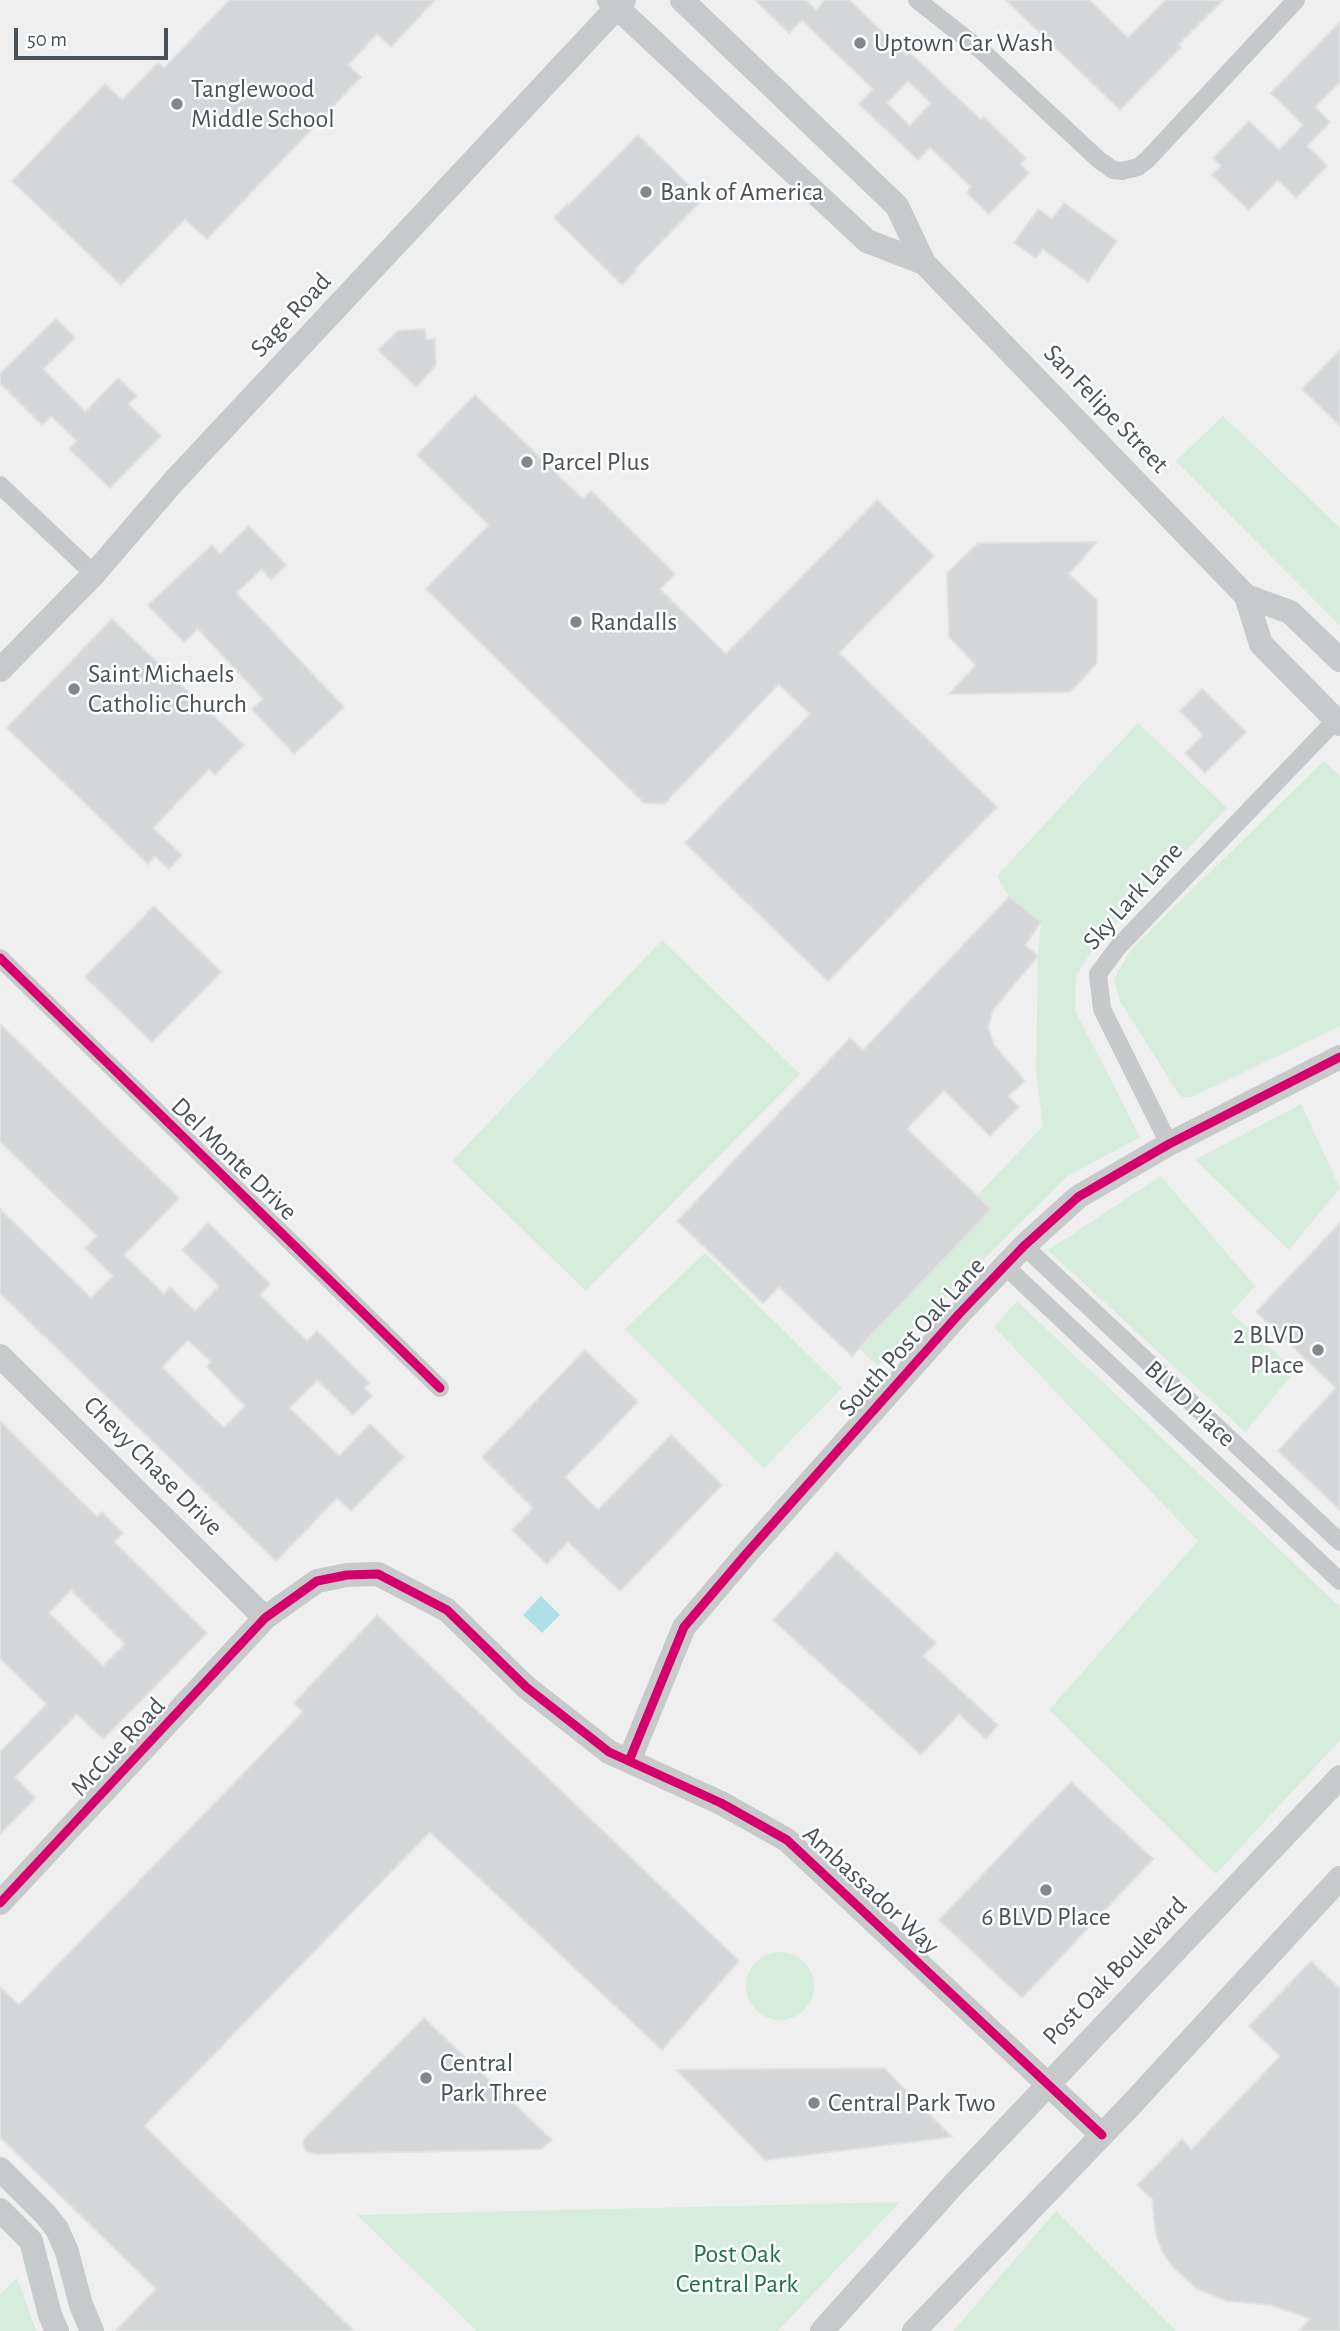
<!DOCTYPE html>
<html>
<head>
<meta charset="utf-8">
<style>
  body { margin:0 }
  #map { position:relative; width:1340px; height:2331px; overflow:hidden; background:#efefef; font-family:"Alegreya Sans",sans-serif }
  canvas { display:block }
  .scale { position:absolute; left:14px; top:28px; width:154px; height:32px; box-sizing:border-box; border:4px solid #485258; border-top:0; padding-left:9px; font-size:21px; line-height:24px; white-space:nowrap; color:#485258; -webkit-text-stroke:5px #fff; paint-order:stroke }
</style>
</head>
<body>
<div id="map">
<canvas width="1340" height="2331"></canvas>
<div class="scale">50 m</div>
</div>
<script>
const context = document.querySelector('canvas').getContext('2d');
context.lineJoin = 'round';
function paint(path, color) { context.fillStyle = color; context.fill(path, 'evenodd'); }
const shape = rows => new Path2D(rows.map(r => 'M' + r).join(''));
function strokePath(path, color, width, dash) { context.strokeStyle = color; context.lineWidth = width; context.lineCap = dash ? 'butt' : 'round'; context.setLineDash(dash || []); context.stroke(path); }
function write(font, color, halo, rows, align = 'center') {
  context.font = font + ' "Alegreya Sans",sans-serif'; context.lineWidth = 5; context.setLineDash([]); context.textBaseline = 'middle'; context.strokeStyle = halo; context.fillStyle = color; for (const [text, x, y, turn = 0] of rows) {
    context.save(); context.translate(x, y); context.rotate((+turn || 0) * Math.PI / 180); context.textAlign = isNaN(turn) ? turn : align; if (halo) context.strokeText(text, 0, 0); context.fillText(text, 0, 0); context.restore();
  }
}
const green = shape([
  [1223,416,1340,528,1340,626,1176,461],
  [1138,723,1227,808,1095,946,1076,976,1075,1010,1140,1137,1066,1177,878,1366,845,1335,1043,1126,1036,1072,1038,956,1041,922,1009,897,997,876],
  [1324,761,1340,776,1340,1026,1198,1094,1192,1097,1182,1097,1176,1090,1120,1001,1114,979,1132,948],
  [662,940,800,1074,586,1291,452,1161],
  [1301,1104,1340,1188,1289,1250,1195,1160],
  [1161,1176,1255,1286,1231,1313,1296,1370,1245,1432,1048,1250],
  [705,1253,842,1388,764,1468,625,1329],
  [1017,1301,1340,1607,1340,1740,1216,1874,1049,1710,1198,1541,994,1327],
  '746 1986a34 34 0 1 1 68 0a34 34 0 1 1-68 0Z',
  [900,2202,778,2331,477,2331,357,2215],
  [1056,2211,1176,2331,953,2331],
  [17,2278,36,2331,0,2331,0,2295]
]);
const water = shape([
  [541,1596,560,1615,542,1633,523,1615]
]);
const building = shape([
  [230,0,435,0,391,47,377,34,348,65,361,77,207,239,185,219,121,285,12,181,105,84,122,100,158,63,164,68,230,0],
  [755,0,806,0,816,10,825,0,849,0,906,55,909,52,981,120,984,117,1026,158,1020,164,1029,173,989,214,967,193,971,187,930,147,918,160,859,104,873,89,802,20,789,33,755,0],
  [908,81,931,103,910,126,887,103,908,81],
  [1006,0,1089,0,1128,38,1166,0,1223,0,1178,45,1181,47,1120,110,1006,0],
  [1340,22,1340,82,1315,107,1330,122,1307,146,1327,166,1296,198,1278,180,1249,210,1212,175,1221,166,1213,158,1249,121,1279,150,1303,125,1271,93,1340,22],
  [638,135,703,199,634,270,636,271,622,285,554,218,567,204,569,205,638,135],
  [1064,203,1117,241,1088,282,1043,249,1036,258,1014,243,1038,209,1052,219,1064,203],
  [56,319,75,338,43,369,85,412,118,378,137,396,128,404,161,436,110,488,69,449,77,441,51,416,42,425,0,383,0,374,56,319],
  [425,329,426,340,435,339,436,365,416,387,378,350,398,331,425,329],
  [1340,350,1340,426,1302,389,1340,350],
  [475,395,583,499,591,491,675,574,660,589,726,654,877,500,934,556,839,653,997,807,828,981,685,843,810,714,779,684,664,804,644,803,426,589,489,525,417,455,475,395],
  [249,526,286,565,271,580,262,569,236,593,344,707,294,754,252,709,263,699,198,629,184,642,148,605,212,545,220,554,249,526],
  [1097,542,1069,574,1097,600,1097,663,1070,692,949,694,976,665,949,637,947,573,978,543,1097,542],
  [112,619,244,745,215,775,209,769,153,828,182,855,169,869,155,856,148,864,7,728,112,619],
  [1202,689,1246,732,1205,773,1185,753,1203,735,1180,711,1202,689],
  [1009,897,1041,922,1025,945,1038,956,993,1010,988,1027,994,1045,1025,1081,1008,1096,1019,1107,990,1136,944,1090,907,1129,991,1209,852,1356,779,1287,763,1303,677,1221,850,1038,863,1050,1009,897],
  [154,906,221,972,152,1042,85,977,154,906],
  [0,1024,179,1198,124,1255,164,1294,170,1287,195,1311,219,1286,182,1250,208,1223,270,1284,260,1295,307,1341,317,1331,370,1383,364,1388,372,1396,353,1415,317,1380,289,1408,339,1456,370,1424,404,1457,351,1511,337,1498,276,1561,0,1293,0,1209,91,1298,113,1276,85,1248,97,1236,0,1141,0,1024],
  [188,1340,211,1362,207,1367,245,1406,224,1428,162,1367,188,1340],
  [1340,1223,1340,1510,1278,1451,1336,1388,1256,1312,1340,1223],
  [585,1350,638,1402,565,1477,598,1510,671,1435,722,1485,620,1591,568,1542,547,1564,512,1530,533,1508,482,1457,585,1350],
  [0,1421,97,1517,102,1512,123,1533,114,1542,207,1633,103,1739,77,1714,15,1777,35,1798,0,1834,0,1752,47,1704,0,1658,0,1421],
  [71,1590,125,1644,103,1666,49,1613,71,1590],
  [837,1552,936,1643,923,1656,998,1725,986,1739,959,1714,921,1755,773,1620,837,1552],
  [377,1615,739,1961,662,2050,430,1832,144,2126,354,2331,116,2331,156,2289,0,2137,0,1987,19,2005,303,1712,294,1703,377,1615],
  [1071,1782,1153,1859,1022,1998,939,1920,1071,1782],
  [1311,1961,1340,1989,1340,2331,1299,2331,1310,2319,1271,2305,1227,2301,1197,2289,1172,2266,1162,2251,1156,2235,1152,2199,1137,2185,1182,2139,1191,2150,1280,2056,1249,2026,1311,1961],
  [424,2018,552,2140,541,2149,316,2154,307,2152,304,2147,303,2141,308,2135,424,2018],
  [884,2068,952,2137,765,2160,677,2070,884,2068]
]);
const street = shape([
  [917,0,982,51,1099,160,1113,170,1122,171,1138,167,1147,160,1296,0],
  [0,485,94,574],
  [0,958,440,1388],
  [1169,1144,1102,1009,1098,974,1118,947,1336,720],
  [1024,1246,1340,1542],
  [1005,1266,1340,1581]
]);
const secondary = shape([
  [609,0,867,241,924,263],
  [682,0,897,206,924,263,1246,596,1290,612,1340,660],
  [1246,596,1261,644,1340,724],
  [0,670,94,574,174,481,624,0],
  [0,1356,265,1618],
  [629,1761,684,1627,746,1554,959,1314,1024,1246,1078,1197,1169,1144,1340,1057],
  [0,1903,265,1618,317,1581,347,1575,378,1574,447,1610,526,1687,609,1752,721,1803,787,1840,1102,2135],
  [0,2169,46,2215,57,2229,67,2252,81,2305,92,2331],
  [0,2210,31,2241,50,2315,57,2331],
  [822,2331,954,2184,1340,1777],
  [914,2331,1129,2107,1340,1878]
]);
const cycleway = shape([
  [0,958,440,1388],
  [629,1761,684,1627,746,1554,959,1314,1024,1246,1078,1197,1169,1144,1340,1057],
  [0,1903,265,1618,317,1581,347,1575,378,1574,447,1610,526,1687,609,1752,721,1803,787,1840,1102,2135]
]);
const markers = [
  [860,43,7,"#82898d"],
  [177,104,7,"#82898d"],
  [646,192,7,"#82898d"],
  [527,462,7,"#82898d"],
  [576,622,7,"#82898d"],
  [74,689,7,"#82898d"],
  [1318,1350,7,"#82898d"],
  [1046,1890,7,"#82898d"],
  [426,2078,7,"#82898d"],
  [814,2103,7,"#82898d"]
];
const poiNames = [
  ["Uptown Car Wash",874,43],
  ["Tanglewood",191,89],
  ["Middle School",191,119],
  ["Bank of America",660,192],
  ["Parcel Plus",541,462],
  ["Randalls",590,622],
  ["Saint Michaels",88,674],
  ["Catholic Church",88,704],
  ["2 BLVD",1304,1335,"right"],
  ["Place",1304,1365,"right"],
  ["6 BLVD Place",1046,1917,"center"],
  ["Central",440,2063],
  ["Park Three",440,2093],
  ["Central Park Two",828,2103]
];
const streetNames = [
  ["Sage Road",291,315,-47],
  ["San Felipe Street",1106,409,46],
  ["Sky Lark Lane",1133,896,-48],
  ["Del Monte Drive",234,1159,44],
  ["South Post Oak Lane",912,1337,-48],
  ["BLVD Place",1190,1404,43],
  ["Chevy Chase Drive",153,1466,45],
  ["McCue Road",118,1747,-47],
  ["Ambassador Way",871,1890,43],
  ["Post Oak Boulevard",1115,1971,-46]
];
const parkNames = [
  ["Post Oak",737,2254],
  ["Central Park",737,2284]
];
paint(green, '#d6ecdc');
paint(water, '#afe0e5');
paint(building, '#d5d6d8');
strokePath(building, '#e0e1e1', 2);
strokePath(street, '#c6c9ca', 18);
strokePath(secondary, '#c6cacb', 24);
strokePath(cycleway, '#d6006c', 9);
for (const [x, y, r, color] of markers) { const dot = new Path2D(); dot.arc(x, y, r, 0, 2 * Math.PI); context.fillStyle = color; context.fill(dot); strokePath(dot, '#fff', 2.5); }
write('26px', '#485258', '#fff', poiNames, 'left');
write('26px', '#485258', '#fff', streetNames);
write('26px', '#227140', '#fff', parkNames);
</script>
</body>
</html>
